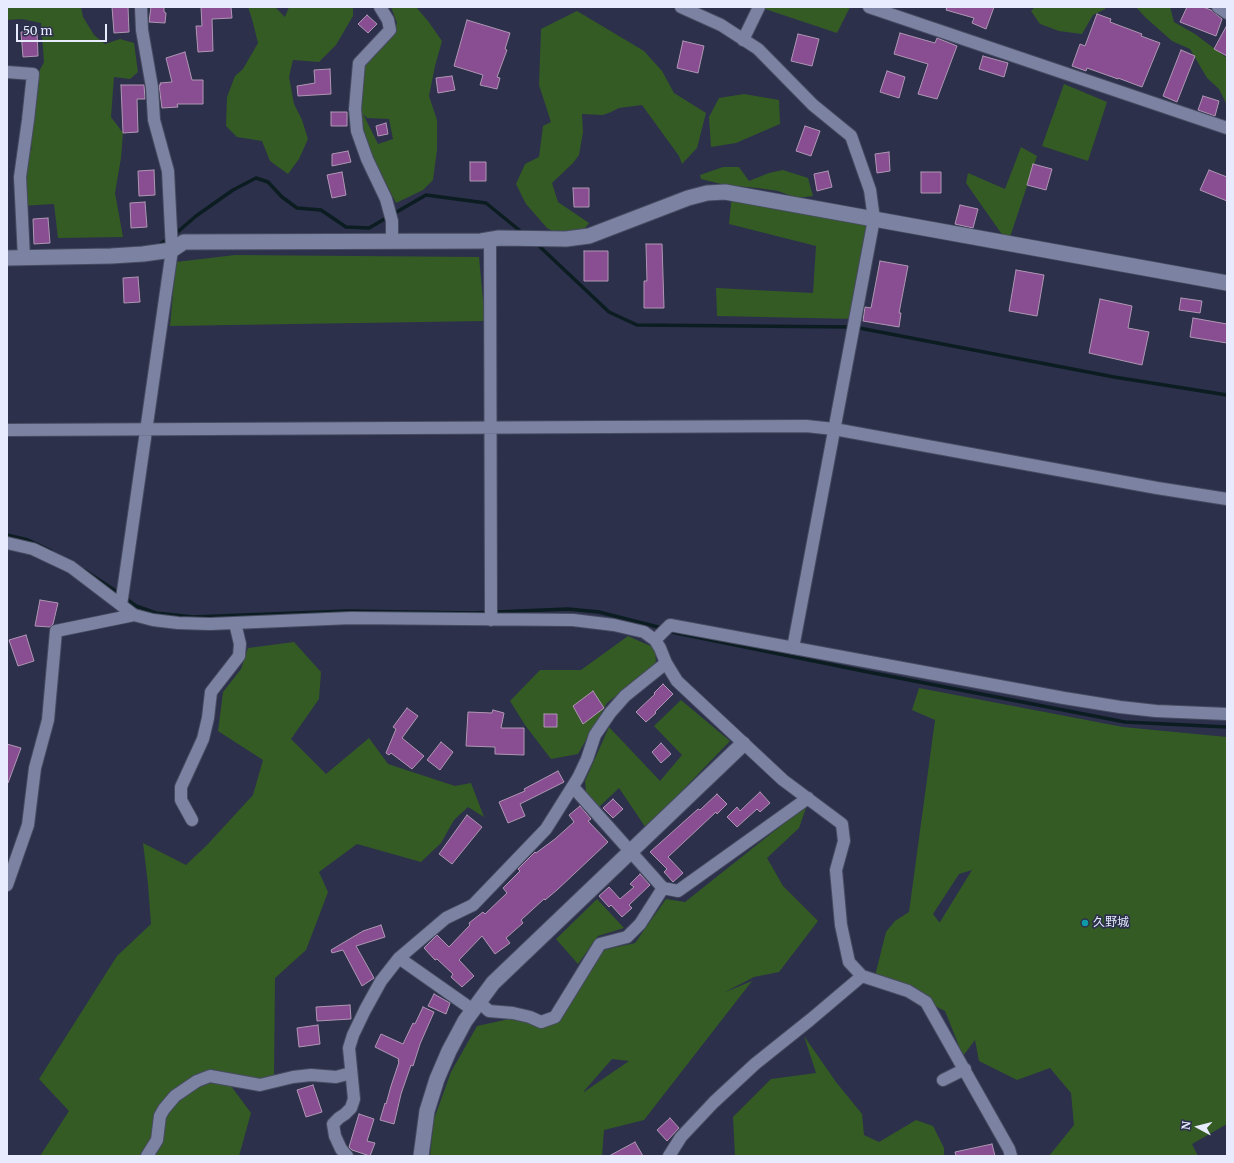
<!DOCTYPE html>
<html>
<head>
<meta charset="utf-8">
<style>
  body { margin:0 }
  #map { position:relative; width:1234px; height:1163px; overflow:hidden; background:#2c304b; font-family:Merriweather,serif }
  canvas { display:block }
  .frame { position:absolute; inset:0; border:8px solid #e7ebfd; pointer-events:none }
  .north { position:absolute; left:1178px; top:1107px; width:40px; height:40px; -webkit-text-stroke:3px #2c304b; paint-order:stroke; rotate:277deg; font-size:11px; font-weight:700; line-height:16px; text-align:center; color:#e7ebfd }
  .north::after { content:''; display:block; margin:auto; width:14px; height:18px; background:#e7ebfd; clip-path:polygon(50% 0,100% 100%,50% 72%,0 100%) }
  .scale { position:absolute; left:16px; top:24px; width:91px; height:18px; box-sizing:border-box; border:2px solid #e7ebfd; border-top:0; padding-left:5px; font-size:12px; line-height:14px; white-space:nowrap; color:#e7ebfd; -webkit-text-stroke:3px #2c304b; paint-order:stroke }
</style>
</head>
<body>
<div id="map">
<canvas width="1234" height="1163"></canvas>
<div class="frame"></div>
<div class="north">N</div>
<div class="scale">50 m</div>
</div>
<script>
const context = document.querySelector('canvas').getContext('2d');
context.lineJoin = 'round';
function paint(path, color) { context.fillStyle = color; context.fill(path, 'evenodd'); }
const shape = rows => new Path2D(rows.map(r => 'M' + r).join(''));
function strokePath(path, color, width, dash) { context.strokeStyle = color; context.lineWidth = width; context.lineCap = dash ? 'butt' : 'round'; context.setLineDash(dash || []); context.stroke(path); }
function write(font, color, halo, rows, align = 'center') {
  context.font = font + ' Merriweather,"Noto Sans JP",serif'; context.lineWidth = 3.5; context.setLineDash([]); context.textBaseline = 'middle'; context.strokeStyle = halo; context.fillStyle = color; for (const [text, x, y, turn = 0] of rows) {
    context.save(); context.translate(x, y); context.rotate((+turn || 0) * Math.PI / 180); context.textAlign = isNaN(turn) ? turn : align; if (halo) context.strokeText(text, 0, 0); context.fillText(text, 0, 0); context.restore();
  }
}
const green = shape([
  [7,7,81,7,83,17,94,35,105,44,120,39,134,43,138,72,130,79,114,77,111,117,123,133,121,158,115,193,123,237,58,238,54,204,21,206,21,167,33,146,23,156,32,85,44,62,41,23,22,19,7,20],
  [248,7,275,7,285,17,289,7,353,7,353,16,336,45,319,62,293,60,289,77,294,104,302,120,308,139,299,159,288,174,270,161,262,141,237,137,226,126,227,97,235,76,243,69,258,43,252,19],
  [391,7,416,7,428,21,442,41,435,66,429,96,437,120,437,150,433,180,423,190,396,203,363,138,359,106,365,63,391,37,397,23],
  [363,114,367,118,389,119,393,139,378,144],
  [759,7,850,7,837,33],
  [1035,7,1105,7,1105,9,1093,15,1082,34,1059,31,1040,24,1031,11],
  [1136,7,1170,7,1174,22,1195,34,1227,58,1227,105,1219,89,1207,78,1190,49,1172,41,1145,17],
  [577,11,644,51,662,71,674,93,706,113,697,148,682,164,679,156,642,105,619,108,611,112,603,115,582,114,583,132,579,155,573,163,552,183,558,202,589,223,583,231,566,239,547,228,526,204,516,184,525,164,539,157,543,126,551,122,539,85,541,29],
  [1064,84,1107,102,1088,161,1042,146],
  [744,94,779,100,780,124,736,143,711,147,709,117,719,98],
  [1021,147,1037,156,1008,243,966,183,968,173,1005,189],
  [723,167,739,167,749,181,769,173,783,170,808,178,813,196,797,198,778,191,758,188,725,185,701,179,700,175],
  [732,194,874,219,855,319,717,316,716,288,813,293,816,246,729,224],
  [235,255,479,257,485,321,170,326,176,262],
  [628,636,655,648,656,664,607,703,578,754,551,759,525,725,510,701,540,670,581,670],
  [294,642,321,672,319,699,291,739,326,774,369,738,388,764,455,786,471,783,484,817,468,807,454,820,441,843,421,862,357,844,319,872,328,892,306,950,275,978,274,1078,228,1082,251,1113,239,1156,40,1156,69,1111,39,1079,117,956,151,924,148,884,143,843,186,865,207,845,253,795,263,760,218,731,223,692,241,669,248,648],
  [919,688,1123,727,1227,737,1227,1124,1192,1144,1198,1156,1049,1156,1074,1125,1071,1093,1050,1068,1017,1080,979,1061,975,1040,963,1056,945,1011,899,988,874,980,886,932,895,921,909,912,935,720,912,710],
  [972,870,940,922,939,922,933,914,959,874],
  [681,700,730,741,646,828,619,788,599,807,586,792,585,781,609,727,660,781,682,755,654,726],
  [807,805,799,828,767,858,783,886,818,921,779,972,754,977,723,993,752,981,644,1120,604,1130,602,1156,430,1156,434,1119,451,1072,477,1026,509,1019,540,1024,555,1020,604,950,635,943,666,899,685,902],
  [612,1059,629,1061,584,1092,584,1091],
  [597,899,624,928,598,936,578,964,556,939],
  [804,1036,836,1082,862,1114,864,1135,879,1142,916,1120,933,1126,944,1148,944,1156,735,1156,733,1117,771,1079,816,1073]
]);
const stream = shape([
  [393,214,426,195,486,203,524,234],
  [174,235,196,216,233,190,256,178,268,182,282,197,297,208,321,210,346,227,369,228,388,217],
  [537,244,609,312,637,325,854,327,1114,377,1227,395],
  [158,246,169,238],
  [7,535,28,540,51,551],
  [84,570,120,594],
  [125,598,136,606,156,613,193,617,347,611,472,613,568,609,599,612,662,628],
  [668,630,676,633,868,672,1125,722,1227,727]
]);
const building = shape([
  [112,7,128,7,129,32,114,33,112,7],
  [151,7,164,7,164,12,166,13,165,23,149,22,151,7],
  [201,7,231,7,232,18,212,19,213,51,198,52,196,26,202,26,201,7],
  [947,7,994,7,986,29,972,23,974,18,946,10,947,7],
  [1187,7,1203,7,1211,10,1222,19,1216,36,1180,22,1187,7],
  [1097,14,1111,19,1110,22,1142,34,1141,36,1160,43,1142,87,1118,78,1118,79,1087,68,1086,71,1072,66,1080,44,1085,46,1097,14],
  [367,15,377,24,368,33,358,24,367,15],
  [467,20,510,33,505,49,507,50,497,77,500,78,497,89,480,85,483,75,454,66,467,20],
  [1227,25,1227,56,1214,49,1227,25],
  [37,31,38,56,23,57,21,32,37,31],
  [900,33,935,43,937,38,957,46,937,99,918,94,928,64,894,54,900,33],
  [798,34,819,39,812,66,791,61,798,34],
  [683,41,704,46,698,73,677,68,683,41],
  [1181,50,1195,56,1177,102,1163,96,1181,50],
  [185,52,192,80,203,80,203,104,177,104,178,107,162,108,159,85,161,85,160,83,172,82,166,58,185,52],
  [983,56,1008,63,1004,77,979,69,983,56],
  [330,69,331,94,298,96,297,86,315,83,314,70,330,69],
  [887,71,905,77,899,98,880,92,887,71],
  [452,76,455,90,438,93,436,78,452,76],
  [121,85,144,85,145,99,137,99,138,132,123,133,121,85],
  [1203,96,1219,101,1215,116,1198,110,1203,96],
  [331,112,347,112,347,126,331,126,331,112],
  [386,123,388,134,378,136,376,126,386,123],
  [805,126,820,131,811,156,796,151,805,126],
  [348,151,351,162,332,166,332,154,348,151],
  [889,152,890,171,877,173,875,154,889,152],
  [470,162,486,162,486,181,470,181,470,162],
  [1033,164,1052,169,1046,190,1027,185,1033,164],
  [154,170,155,195,139,196,138,171,154,170],
  [1209,170,1227,177,1227,201,1200,190,1209,170],
  [828,171,832,187,817,191,814,174,828,171],
  [342,172,346,195,332,198,327,175,342,172],
  [921,172,941,172,941,193,921,193,921,172],
  [573,188,589,188,589,207,574,207,573,188],
  [145,202,147,227,131,228,130,203,145,202],
  [960,205,978,209,973,228,955,224,960,205],
  [48,218,50,243,34,244,33,219,48,218],
  [646,244,662,244,664,308,644,308,644,281,647,281,646,244],
  [584,251,608,251,608,281,584,281,584,251],
  [880,261,908,266,899,313,901,313,899,327,863,321,865,307,871,308,880,261],
  [1016,270,1044,275,1037,316,1009,311,1016,270],
  [138,277,140,302,124,303,123,278,138,277],
  [1181,298,1202,301,1200,313,1179,310,1181,298],
  [1100,299,1132,306,1128,328,1149,332,1142,365,1089,353,1100,299],
  [1193,318,1227,324,1227,343,1190,337,1193,318],
  [40,600,58,603,53,624,50,627,35,626,40,600],
  [26,635,34,661,18,666,9,640,26,635],
  [663,684,673,694,655,712,656,713,646,722,636,712,655,694,654,693,663,684],
  [593,691,604,708,583,724,573,706,593,691],
  [407,708,418,716,402,738,424,756,412,769,391,753,389,755,386,753,396,729,393,727,407,708],
  [493,710,504,713,501,728,524,728,524,755,495,754,495,747,466,746,468,712,492,713,493,710],
  [544,714,557,714,557,727,544,727,544,714],
  [441,742,453,752,440,770,427,760,441,742],
  [661,743,671,754,661,763,652,752,661,743],
  [7,744,21,748,8,783,7,783,7,744],
  [558,771,564,782,520,804,525,816,508,823,499,802,525,791,524,789,558,771],
  [760,792,770,803,760,812,757,809,737,827,727,817,737,807,740,811,760,792],
  [717,794,727,804,717,814,716,812,668,857,683,873,673,882,664,872,667,869,650,852,698,809,700,810,717,794],
  [613,799,623,809,613,818,603,808,613,799],
  [580,806,591,819,588,821,608,842,557,890,545,900,544,899,521,920,523,923,506,938,510,943,495,954,482,936,459,960,474,976,462,987,451,977,453,974,437,959,435,960,424,948,437,935,449,947,470,925,469,923,483,912,485,914,507,893,503,888,520,871,518,869,535,852,536,853,555,839,574,822,569,815,580,806],
  [467,815,482,827,452,864,439,854,467,815],
  [640,874,650,885,629,905,632,908,622,917,611,905,609,907,599,896,609,887,620,899,634,887,630,884,640,874],
  [381,925,385,937,356,946,374,978,362,986,343,950,332,953,331,950,363,931,381,925],
  [434,994,450,1003,446,1014,428,1006,434,994],
  [350,1005,351,1019,317,1021,316,1007,350,1005],
  [423,1007,434,1012,420,1044,413,1066,411,1065,401,1094,394,1124,380,1120,385,1103,386,1104,391,1086,399,1062,398,1061,399,1059,375,1047,381,1034,403,1044,413,1023,415,1024,423,1007],
  [318,1025,320,1044,299,1047,297,1028,318,1025],
  [313,1085,322,1112,306,1117,297,1090,313,1085],
  [359,1114,374,1119,367,1141,375,1143,370,1156,352,1150,349,1147,359,1114],
  [670,1118,679,1128,667,1141,657,1130,670,1118],
  [635,1142,643,1156,609,1156,635,1142],
  [992,1144,995,1156,956,1156,955,1152,992,1144]
]);
const minor = shape([
  [380,7,388,20,390,30,359,63,355,109,357,131,367,159,386,199,392,221,392,241],
  [681,7,721,25,758,49,813,105,851,136,870,190,874,219,793,648],
  [869,7,1227,128],
  [1218,7,1227,13],
  [743,40,759,7],
  [7,72,33,74,28,120,20,177,24,258],
  [490,240,491,620],
  [7,430,806,426,834,429,1157,488,1227,499],
  [7,543,33,549,71,567,134,615,153,620,178,623,210,624,351,618,573,620,614,625,644,632,655,640,660,648,666,663,677,681,783,780,842,824,844,841,836,870,841,925,849,962,862,976,908,991,926,1002,1009,1149,1011,1156],
  [121,605,172,250,168,171,154,120,152,87,142,30,141,7],
  [655,640,670,625,1064,698,1120,707,1156,711,1227,714],
  [573,787,663,888,678,891,808,798],
  [192,820,181,800,181,787,203,739,208,718,211,692,239,656,240,644,235,623],
  [7,885,28,825,35,768,48,720,56,631,134,615],
  [399,958,473,1010],
  [479,1002,489,1011,513,1013,530,1017,541,1022,555,1017,600,944,627,937,640,924,663,888],
  [943,1080,965,1069],
  [147,1156,157,1140,160,1116,164,1109,175,1096,197,1081,210,1076,260,1085,293,1077,311,1075,336,1077,351,1073],
  [347,1156,341,1149,335,1136,333,1124,339,1118,345,1114,351,1108,354,1099,349,1048,353,1035,365,1010,381,981,399,958,446,918,473,905,546,829,578,778,587,759,595,735,610,713,625,696,666,663],
  [669,1156,681,1137,714,1102,755,1064,810,1020,862,976]
]);
const tertiary = shape([
  [7,258,111,256,143,254,172,250,184,242,481,241,499,238,566,239,589,236,688,198,707,193,725,192,1227,283],
  [421,1156,427,1111,437,1079,449,1051,465,1021,493,983,743,744]
]);
const markers = [
  [1085,923,4,"#0f9aa8"]
];
const poiNames = [
  ["久野城",1093,923]
];
paint(green, '#345b24');
strokePath(stream, '#0b1d21', 3.5);
paint(building, '#894d92');
strokePath(building, '#af97b3', 1);
strokePath(minor, '#474b61', 14);
strokePath(tertiary, '#474b61', 17);
strokePath(minor, '#7c83a2', 12);
strokePath(tertiary, '#7c83a2', 15);
for (const [x, y, r, color] of markers) { const dot = new Path2D(); dot.arc(x, y, r, 0, 2 * Math.PI); context.fillStyle = color; context.fill(dot); strokePath(dot, '#2c304b', 1.5); }
write('12px', '#e7ebfd', '#2c304b', poiNames, 'left');
</script>
</body>
</html>
